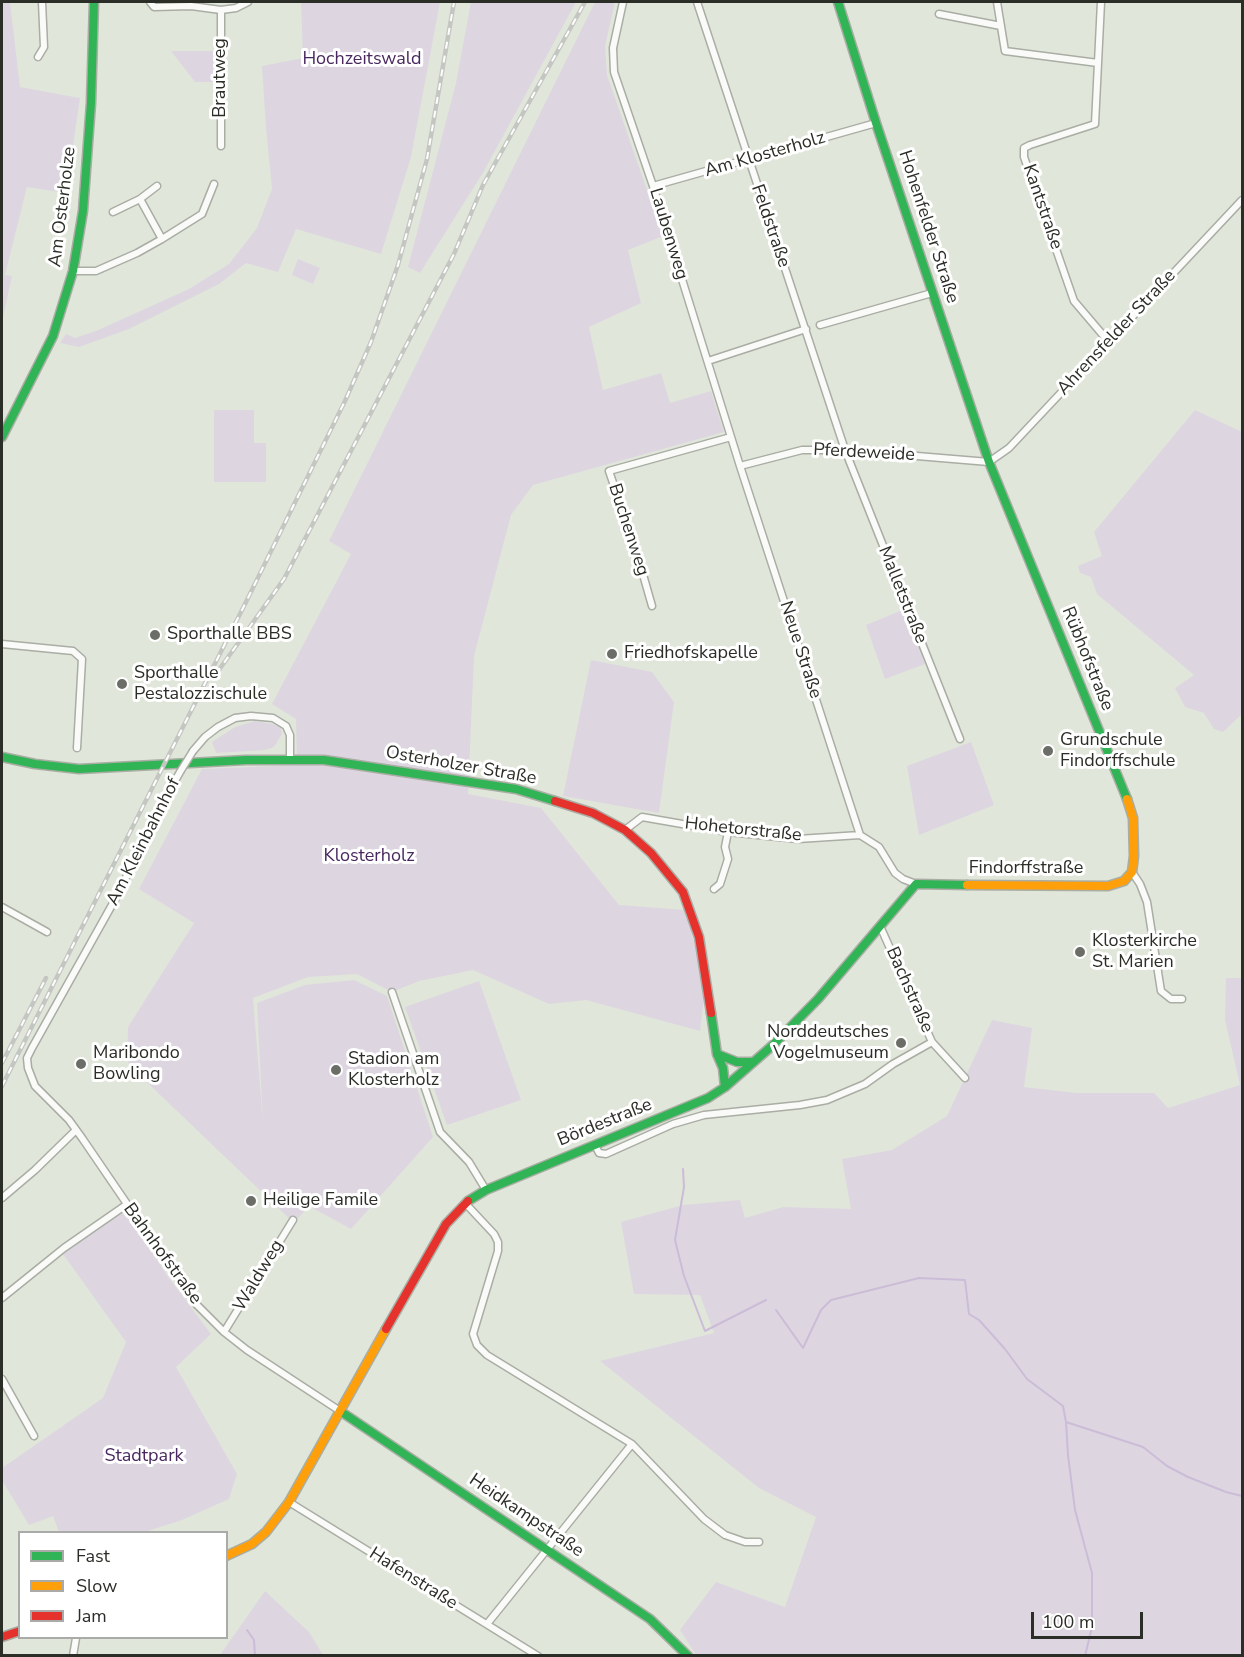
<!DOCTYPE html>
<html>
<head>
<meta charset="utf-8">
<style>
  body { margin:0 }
  #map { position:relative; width:1244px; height:1657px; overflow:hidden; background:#e1e6da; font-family:"Nunito Sans",sans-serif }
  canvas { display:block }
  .frame { position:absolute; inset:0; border:3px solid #2b2e27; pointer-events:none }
  .legend { position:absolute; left:18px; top:1531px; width:210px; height:108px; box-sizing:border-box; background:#fff; border:2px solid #aaaba9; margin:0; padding:8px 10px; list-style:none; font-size:18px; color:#2b2e27 }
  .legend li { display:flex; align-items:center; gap:12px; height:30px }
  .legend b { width:30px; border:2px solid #aaaba9 }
  .scale { position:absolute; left:1031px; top:1612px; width:112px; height:27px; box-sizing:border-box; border:3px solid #2b2e27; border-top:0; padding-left:8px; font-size:18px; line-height:21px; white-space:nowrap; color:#2b2e27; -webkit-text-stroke:4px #fff; paint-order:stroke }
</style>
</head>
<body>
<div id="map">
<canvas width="1244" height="1657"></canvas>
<div class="frame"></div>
<ul class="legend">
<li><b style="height:8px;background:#30b455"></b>Fast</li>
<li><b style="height:8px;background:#ff9f0a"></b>Slow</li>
<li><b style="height:8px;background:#e5322d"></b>Jam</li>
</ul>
<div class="scale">100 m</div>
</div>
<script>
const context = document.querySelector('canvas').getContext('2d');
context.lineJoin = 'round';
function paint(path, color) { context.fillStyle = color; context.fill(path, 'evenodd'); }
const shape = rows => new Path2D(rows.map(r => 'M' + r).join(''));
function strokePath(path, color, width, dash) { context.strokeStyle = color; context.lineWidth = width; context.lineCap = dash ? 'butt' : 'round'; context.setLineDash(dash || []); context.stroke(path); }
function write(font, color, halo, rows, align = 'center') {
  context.font = font + ' "Nunito Sans",sans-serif'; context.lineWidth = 6; context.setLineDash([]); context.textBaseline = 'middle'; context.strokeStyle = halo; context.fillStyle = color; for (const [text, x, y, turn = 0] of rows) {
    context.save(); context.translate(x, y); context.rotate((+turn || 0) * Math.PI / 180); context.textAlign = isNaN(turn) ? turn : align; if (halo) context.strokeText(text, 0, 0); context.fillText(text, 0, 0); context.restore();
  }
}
const green = shape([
  [2,2,10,2,20,87,80,98,66,193,27,187,5,275,12,276,2,322],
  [301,2,440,2,411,157,381,254,296,229,278,272,246,263,219,284,129,329,79,347,60,343,66,334,75,338,96,331,189,289,229,264,257,228,272,189,266,128,262,66,303,58],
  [471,2,576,2,484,171,420,273,408,267,456,83],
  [595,2,615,2,605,46,607,75,663,236,628,250,641,303,589,327,603,390,661,373,670,403,711,391,724,432,533,485,511,515,474,656,468,794,541,808,619,905,686,910,705,989,700,1031,586,1000,549,1004,473,970,419,981,392,992,357,974,308,977,253,998,263,1122,257,1003,305,985,354,980,387,996,433,1137,351,1229,309,1206,294,1223,130,1066,127,1058,128,1027,194,923,139,889,202,769,297,765,296,719,272,704,351,554,329,541],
  [171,51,218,51,218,82,195,82],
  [298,259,320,268,313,284,292,275],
  [214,410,254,410,254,443,266,443,266,482,214,482],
  [1195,410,1242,432,1242,714,1223,732,1214,729,1204,713,1185,707,1175,688,1194,675,1097,594,1091,577,1080,573,1078,566,1102,556,1094,532],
  [905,609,925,664,885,679,866,625],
  [591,660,652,672,674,702,659,813,563,796],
  [255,721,273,724,281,728,282,734,274,747,265,750,216,753,212,742,235,727],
  [971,742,994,805,919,835,907,766],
  [1226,978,1242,978,1242,1655,696,1655,680,1630,716,1582,785,1607,816,1517,759,1488,600,1361,714,1333,700,1295,634,1294,621,1222,683,1205,740,1200,745,1218,783,1207,851,1209,842,1159,892,1150,947,1116,992,1020,1032,1028,1024,1087,1076,1093,1154,1093,1168,1108,1240,1085,1225,1020],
  [479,981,521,1100,447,1125,405,1007],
  [125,1209,166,1274,211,1334,176,1367,237,1474,229,1499,182,1520,145,1532,59,1532,53,1516,29,1525,2,1480,2,1468,103,1398,126,1342,63,1254],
  [265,1591,309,1632,323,1655,220,1655]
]);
const stream = shape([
  [683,1169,684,1187,675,1240,684,1276,705,1331,766,1300],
  [776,1310,803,1348,821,1310,831,1300,919,1278,965,1280,969,1314,979,1320,1005,1349,1027,1379,1063,1406,1066,1422,1143,1447,1167,1466,1188,1477,1226,1492,1242,1496],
  [1066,1422,1068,1455,1075,1510,1092,1573,1092,1627,1085,1656],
  [247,1630,254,1640,255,1656]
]);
const street = shape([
  [150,2,154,7,191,6,221,10,236,8,248,2],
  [623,2,613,48,614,72,653,186,740,466,860,835],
  [697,2,845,450,960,739],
  [997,2,1005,51,1098,63],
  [1101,2,1095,124,1030,145,1024,148,1024,157,1074,301,1108,341],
  [939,14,1001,26],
  [38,57,44,47,42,2],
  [221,146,221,10],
  [653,186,876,123],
  [140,199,162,239],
  [113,212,140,199,157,186],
  [73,271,96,271,137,253,162,239,202,214,214,184],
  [820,325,932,293],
  [708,361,806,329],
  [740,466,802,450,845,450,989,462,1009,448,1242,200],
  [652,606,636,550,609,471,731,437],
  [2,644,73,651,82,659,77,748],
  [193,751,205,737,218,727,235,718,251,716,273,718,286,726,290,735,290,760],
  [180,772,159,809,117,896,32,1048,27,1058,28,1068,35,1086,69,1120,82,1138,194,1302,224,1332,247,1350,340,1411],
  [625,830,642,817,728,832,798,839,860,835,879,847,895,873,903,879,916,884],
  [1132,872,1140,884,1147,902,1161,991,1171,999,1182,999],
  [714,889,720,884,728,859,725,847,728,832],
  [2,907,47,932],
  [880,926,932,1042,965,1078],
  [392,992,440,1132,469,1162,486,1190],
  [595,1145,599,1153,606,1154,673,1124,704,1115,800,1105,827,1100,865,1084,893,1064,932,1042],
  [2,1198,35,1170,76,1130],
  [465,1203,494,1234,498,1242,498,1251,473,1334,477,1345,487,1355,632,1444,704,1519,725,1535,745,1542,759,1542],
  [2,1298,64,1248,126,1205],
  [224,1332,293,1220],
  [2,1379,34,1436],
  [289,1502,538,1656],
  [487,1624,632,1444],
  [73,1656,76,1638]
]);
const fast = shape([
  [838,2,876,123,989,462,1127,799],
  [2,437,53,336,73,271,83,211,91,103,94,2],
  [2,757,35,764,79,769,246,760,324,760,516,789,555,801],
  [711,1013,717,1054,723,1068,725,1087],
  [717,1054,737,1062,753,1062],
  [468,1201,486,1190,708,1098,725,1087,773,1045,818,999,916,884,967,885],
  [340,1411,650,1619,688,1656]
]);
const slow = shape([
  [967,885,1108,886,1124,881,1132,872,1134,856,1133,818,1127,799],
  [226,1556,252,1544,266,1532,289,1502,386,1329]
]);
const jam = shape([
  [555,801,593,813,625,830,651,853,683,892,699,937,711,1013],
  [386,1329,446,1224,468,1201],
  [2,1637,20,1631]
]);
const rail = shape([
  [216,674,284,579,454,254,483,185,585,2],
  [2,1063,46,978],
  [2,1086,245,604,345,401,371,342,398,265,427,159,454,2]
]);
const streetBridge = shape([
  [180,772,193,751]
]);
const markers = [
  [155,635,6,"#6b6e66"],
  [612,654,6,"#6b6e66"],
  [122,684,6,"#6b6e66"],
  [1048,751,6,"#6b6e66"],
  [1080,952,6,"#6b6e66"],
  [901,1043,6,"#6b6e66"],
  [81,1064,6,"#6b6e66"],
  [336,1070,6,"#6b6e66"],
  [251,1201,6,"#6b6e66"]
];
const parkNames = [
  ["Hochzeitswald",362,60],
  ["Klosterholz",369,857],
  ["Stadtpark",144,1457]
];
const streetNames = [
  ["Brautweg",221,78,-90],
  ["Am Klosterholz",765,155,-16],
  ["Am Osterholze",63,207,-83],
  ["Kantstraße",1042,207,71],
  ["Feldstraße",770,226,71],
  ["Hohenfelder Straße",928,227,72],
  ["Laubenweg",668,234,73],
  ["Ahrensfelder Straße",1117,333,-47],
  ["Pferdeweide",864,453,3],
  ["Buchenweg",628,530,72],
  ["Malletstraße",902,595,68],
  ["Neue Straße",800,650,72],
  ["Rübhofstraße",1087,659,68],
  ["Osterholzer Straße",461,766,10],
  ["Hohetorstraße",743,830,6],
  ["Am Kleinbahnhof",144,842,-63],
  ["Findorffstraße",1026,869],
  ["Bachstraße",909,990,66],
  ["Bördestraße",605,1123,-22],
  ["Bahnhofstraße",162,1254,54],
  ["Waldweg",259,1276,-59],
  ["Heidkampstraße",526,1516,34],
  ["Hafenstraße",413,1579,32]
];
const poiNames = [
  ["Sporthalle BBS",167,635],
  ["Friedhofskapelle",624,654],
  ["Sporthalle",134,674],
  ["Pestalozzischule",134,695],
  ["Grundschule",1060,741],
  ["Findorffschule",1060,762],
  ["Klosterkirche",1092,942],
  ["St. Marien",1092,963],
  ["Norddeutsches",889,1033,"right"],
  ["Vogelmuseum",889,1054,"right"],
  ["Maribondo",93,1054],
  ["Bowling",93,1075],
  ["Stadion am",348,1060],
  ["Klosterholz",348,1081],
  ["Heilige Famile",263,1201]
];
paint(green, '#ddd6e1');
strokePath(stream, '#cbbcd7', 2);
strokePath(street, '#a9ada4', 9);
strokePath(fast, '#a9ada4', 11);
strokePath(slow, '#a9ada4', 11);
strokePath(jam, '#a9ada4', 11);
strokePath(street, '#fafbf9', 6);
strokePath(fast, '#30b455', 8);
strokePath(slow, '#ff9f0a', 8);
strokePath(jam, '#e5322d', 8);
strokePath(rail, '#c4c6c2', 4.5);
strokePath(rail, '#fff', 2, [7]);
strokePath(streetBridge, '#a9ada4', 9, []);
strokePath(streetBridge, '#fafbf9', 6);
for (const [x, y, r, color] of markers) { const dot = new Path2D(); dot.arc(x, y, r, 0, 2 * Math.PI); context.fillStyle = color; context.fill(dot); strokePath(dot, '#fff', 2); }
write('18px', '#48285e', '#fff', parkNames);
write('18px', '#2b2e27', '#fff', streetNames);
write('18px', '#2b2e27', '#fff', poiNames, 'left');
</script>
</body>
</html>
